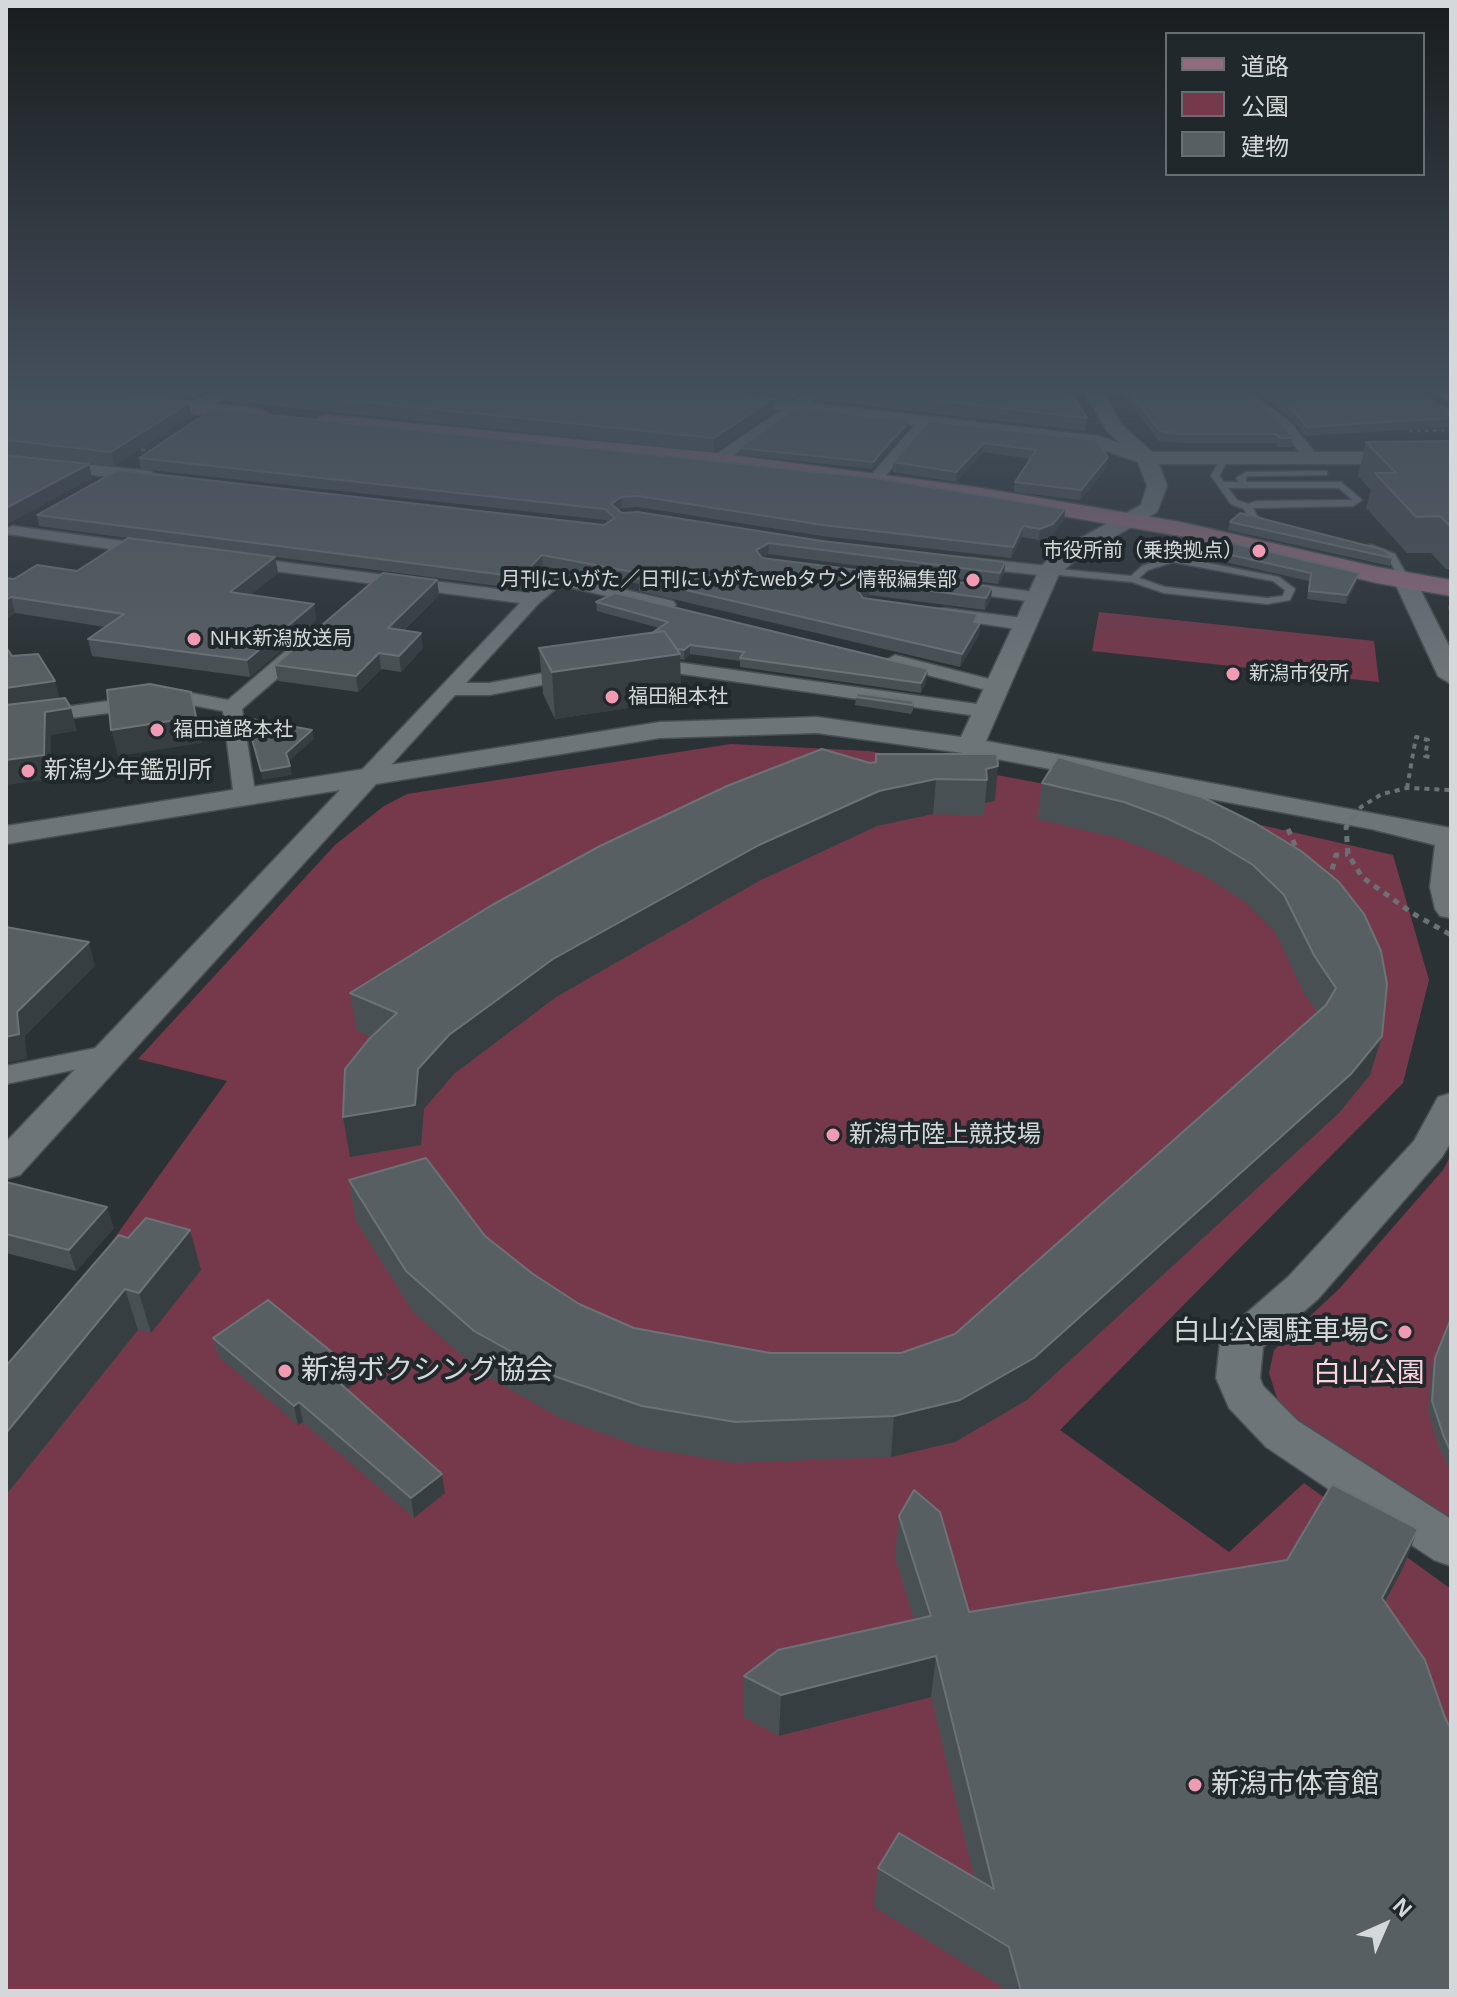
<!DOCTYPE html>
<html>
<head>
<meta charset="utf-8">
<style>
  body { margin:0 }
  #map { position:relative; width:1457px; height:1997px; overflow:hidden; background:#2b3235; font-family:Arial,"Noto Sans JP",sans-serif }
  canvas { display:block }
  .frame { position:absolute; inset:0; border:8px solid #d4d8db; pointer-events:none }
  .legend { position:absolute; left:1165px; top:32px; width:260px; height:144px; box-sizing:border-box; background:#21282b; border:2px solid #696e71; margin:0; padding:10px 14px; list-style:none; font-size:24px; color:#d4d8db }
  .legend li { display:flex; align-items:center; gap:16px; height:40px }
  .legend b { width:40px; border:2px solid #696e71 }
  .north { position:absolute; left:1345px; top:1885px; width:80px; height:80px; -webkit-text-stroke:6px #21282b; paint-order:stroke; rotate:45deg; font-size:22px; font-weight:700; line-height:32px; text-align:center; color:#d4d8db }
  .north::after { content:''; display:block; margin:auto; width:28px; height:36px; background:#d4d8db; clip-path:polygon(50% 0,100% 100%,50% 72%,0 100%) }
</style>
</head>
<body>
<div id="map">
<canvas width="1457" height="1997"></canvas>
<div class="frame"></div>
<ul class="legend">
<li><b style="height:10px;background:#8f6b7d"></b>道路</li>
<li><b style="height:22px;background:#76394c"></b>公園</li>
<li><b style="height:22px;background:#585f63"></b>建物</li>
</ul>
<div class="north">N</div>
</div>
<script>
const context = document.querySelector('canvas').getContext('2d');
context.lineJoin = 'round';
function paint(path, color) { context.fillStyle = color; context.fill(path, 'evenodd'); }
const shape = rows => new Path2D(rows.map(r => 'M' + r).join(''));
function strokePath(path, color, width, dash) { context.strokeStyle = color; context.lineWidth = width; context.lineCap = dash ? 'butt' : 'round'; context.setLineDash(dash || []); context.stroke(path); }
function write(font, color, halo, rows, align = 'center') {
  context.font = font + ' Arial,"Noto Sans JP",sans-serif'; context.lineWidth = 8; context.setLineDash([]); context.textBaseline = 'middle'; context.strokeStyle = halo; context.fillStyle = color; for (const [text, x, y, turn = 0] of rows) {
    context.save(); context.translate(x, y); context.rotate((+turn || 0) * Math.PI / 180); context.textAlign = isNaN(turn) ? turn : align; if (halo) context.strokeText(text, 0, 0); context.fillText(text, 0, 0); context.restore();
  }
}
const green = shape([
  [1099,612,1374,641,1379,682,1092,651],
  [731,744,869,751,1252,823,1393,855,1429,980,1403,1083,1060,1430,1229,1552,1304,1483,1451,1589,1451,1991,6,1991,6,1374,98,1261,227,1081,138,1059,335,845,384,806,407,794],
  [1451,1155,1451,1520,1292,1424,1278,1401,1269,1373,1274,1350,1340,1288,1443,1170]
]);
const pathFar2 = shape([
  [1402,427,1407,431,1451,430],
  [133,449,155,451]
]);
const pathFar1 = shape([
  [1407,788,1416,737,1428,740,1425,756,1434,758]
]);
const path = shape([
  [1288,829,1298,852],
  [1329,881,1336,855,1348,854]
]);
const service = shape([
  [1221,458,1228,460,1219,476,1224,482,1239,482,1236,478,1246,472,1324,471,1327,471,1327,475,1248,476,1245,479,1247,482,1341,482,1362,500,1353,506,1253,508,1257,516,1271,524,1264,526,1250,520,1244,509,1231,504,1211,476,1221,458],
  [1228,488,1339,488,1353,500,1257,501,1248,504,1237,500,1228,488],
  [1366,545,1372,545,1395,554,1410,581,1408,583,1402,583,1388,558,1366,549,1366,545],
  [1172,556,1279,577,1295,589,1290,600,1267,604,1164,593,1132,582,1049,574,1044,571,1049,568,1131,576,1142,566,1172,556],
  [1173,562,1273,581,1285,590,1283,596,1267,598,1165,587,1139,578,1148,570,1173,562]
]);
const minor = shape([
  [163,393,180,393,160,407,150,407,150,401,163,393],
  [806,393,823,393,722,463,712,463,712,457,806,393],
  [1235,393,1251,393,1289,421,1317,455,1317,461,1307,461,1279,427,1235,393],
  [922,417,934,420,880,482,870,482,870,476,922,417],
  [6,456,150,471,158,476,150,481,6,466,6,456],
  [13,526,152,545,160,550,152,555,7,534,7,528,13,526],
  [242,557,529,593,557,574,673,601,676,605,667,610,560,585,539,603,466,683,489,683,577,667,587,673,584,677,489,695,455,695,373,785,365,786,354,780,357,775,520,603,236,566,236,558,242,557],
  [970,558,1049,566,1058,571,1049,576,964,567,964,559,970,558],
  [958,582,1035,592,1044,597,1035,602,952,591,949,587,958,582],
  [944,608,1023,618,1032,624,1023,630,938,617,938,609,944,608],
  [302,641,311,647,309,651,242,709,256,798,253,803,245,805,234,798,223,711,181,703,6,727,6,715,181,691,228,700,295,643,302,641],
  [895,655,1001,682,1004,686,994,692,888,665,885,661,895,655],
  [647,658,984,705,994,711,984,717,640,668,637,664,640,660,647,658],
  [106,1046,116,1049,120,1055,116,1061,6,1084,6,1066,106,1046]
]);
const tertiary = shape([
  [210,393,234,393,202,412,190,412,190,404,210,393],
  [668,393,727,393,1098,436,1120,443,1107,431,1085,393,1103,393,1121,424,1152,452,1451,452,1451,464,1159,464,1167,486,1157,512,1078,558,1059,574,986,741,1451,828,1451,918,1440,916,1435,909,1430,887,1435,845,1371,829,970,754,817,733,660,738,376,784,20,1175,6,1179,6,1142,340,790,6,844,6,826,660,722,817,717,961,737,1041,566,1062,548,1141,505,1147,486,1138,462,1095,447,677,398,668,393],
  [1405,574,1416,581,1451,650,1451,684,1438,676,1394,581,1405,574],
  [1451,1093,1451,1142,1442,1157,1318,1299,1263,1347,1260,1378,1263,1386,1298,1421,1451,1519,1451,1566,1434,1560,1266,1447,1229,1408,1216,1378,1220,1342,1227,1330,1288,1277,1414,1141,1438,1097,1451,1093]
]);
const secondary = shape([
  [47,393,117,393,261,409,271,415,261,421,57,399,47,393],
  [327,415,717,453,975,487,1180,522,1377,567,1451,580,1451,596,1377,583,1180,536,975,501,717,467,320,425,317,421,320,417,327,415]
]);
const trunk = shape([
  [1439,393,1451,393,1451,401,1443,399,1439,393]
]);
const pathBridgeFar1 = shape([
  [1354,817,1361,807,1382,794,1407,788,1451,790]
]);
const pathBridge = shape([
  [1355,815,1346,827,1348,854,1362,877,1412,913,1451,935]
]);
const wall = shape([
  [6,393,189,403,191,416,114,466,6,454],
  [180,393,203,393,195,398,180,396],
  [225,393,726,393,773,399,772,412,714,452,226,401],
  [756,393,801,393,794,398],
  [818,393,1057,393,1087,418,1085,431,818,400],
  [1122,393,1244,393,1293,438,1292,447,1278,447,1275,443,1179,443,1159,441],
  [1257,393,1420,393,1451,412,1451,427,1305,436,1291,419],
  [929,421,1107,467,1080,500,1014,492,1015,482,1030,459,983,452,956,482,893,472,893,462],
  [908,428,872,469,739,455,739,448],
  [1451,441,1451,569,1446,569,1431,553,1407,553,1366,508,1371,490,1358,476,1366,442],
  [6,455,92,478,9,523,6,523],
  [139,458,1065,509,1064,520,1052,535,1039,540,1022,537,1011,558,822,536,638,507,622,508,618,510,622,513,822,541,1005,562,1004,574,998,584,768,554,762,558,992,587,991,599,985,610,869,595,864,598,980,623,979,635,960,667,639,591,639,584,543,566,521,589,154,541,275,557,278,573,250,595,314,604,316,620,250,677,92,656,88,639,105,627,15,613,6,619,6,578,14,579,77,571,128,538,39,526,37,515,604,525,608,522,605,520,141,469],
  [1230,522,1392,558,1390,566,1228,530],
  [1200,548,1359,573,1357,581,1346,604,1307,599,1309,581,1199,556],
  [437,580,439,595,404,630,423,648,401,672,381,669,358,692,278,681,275,665],
  [1451,597,1451,612,1448,608],
  [596,602,927,679,921,693,740,667,740,661,690,654,684,660,680,659,681,700,555,719,543,694,539,648,652,633,659,628,597,611],
  [856,697,914,701,913,710,911,714,855,705],
  [997,754,995,801,985,803,984,816,933,814,877,826,759,881,556,997,454,1074,424,1109,421,1145,350,1157,370,1037,357,1031,350,993,870,763],
  [1042,783,1255,823,1382,1036,1370,1075,1339,1113,1027,1400,955,1442,891,1457,735,1463,644,1448,560,1418,480,1372,413,1312,356,1221,349,1180,485,1236,533,1274,579,1304,634,1328,770,1353,901,1353,955,1334,1317,1012,1305,995,1275,932,1245,902,1203,875,1157,853,1118,838,1037,819],
  [6,1182,114,1228,76,1271,6,1253],
  [190,1230,201,1270,151,1333,138,1330,6,1495,6,1366,128,1238],
  [1451,1318,1451,1472,1439,1448,1428,1412,1431,1368],
  [213,1338,353,1385,347,1389,445,1493,414,1518,303,1422,298,1425,219,1357],
  [899,1516,969,1612,1287,1560,1418,1529,1402,1570,1385,1602,1451,1991,1002,1991,1001,1986,874,1907,878,1868,974,1877,931,1697,779,1736,744,1717,744,1676,914,1620,895,1557]
]);
const shadedWall = shape([
  [194,393,203,393,195,398],
  [773,399,772,412,714,452,714,438],
  [189,403,191,416,114,466,111,452],
  [909,421,908,428,872,469,873,462],
  [984,443,983,452,956,482,956,472],
  [1108,457,1107,467,1080,500,1081,490],
  [89,464,92,478,9,523,6,508],
  [621,497,622,508,611,515,611,504],
  [1065,509,1064,520,1052,535,1039,540,1040,529],
  [1023,526,1022,537,1011,558,1013,547],
  [769,543,768,554,756,561,756,550],
  [542,555,543,566,521,589,520,577],
  [275,557,278,573,233,608,230,592],
  [1005,562,1004,574,998,584,1000,573],
  [1359,573,1357,581,1346,604,1347,595],
  [437,580,439,595,390,643,388,628],
  [870,583,869,595,857,602,858,591],
  [992,587,991,599,985,610,986,598],
  [11,597,15,613,6,619,6,600],
  [314,604,316,620,250,677,247,660],
  [980,623,979,635,960,667,962,654],
  [421,633,423,648,401,672,399,656],
  [690,645,690,654,684,660,684,650],
  [379,653,381,669,358,692,356,676],
  [680,654,681,700,555,719,552,672],
  [928,669,927,679,921,693,921,683],
  [55,681,61,704,6,712,6,688],
  [71,708,77,731,51,735,51,779,6,785,6,760,45,712],
  [196,717,202,743,118,756,111,730],
  [312,730,314,739,288,762,286,753],
  [290,766,292,775,262,780,261,771],
  [998,766,995,801,985,803,987,780,986,769],
  [936,779,933,814,877,826,759,881,556,997,454,1074,424,1109,421,1145,350,1157,343,1117,418,1069,449,1035,553,959,759,845,879,791],
  [89,942,95,966,25,1036,27,1059,6,1063,6,1037,17,1012],
  [1382,1036,1370,1075,1339,1113,1027,1400,955,1442,891,1457,894,1416],
  [107,1207,114,1228,76,1271,69,1250],
  [190,1230,201,1270,151,1333,139,1293],
  [125,1289,138,1330,6,1495,6,1433],
  [349,1366,353,1385,337,1397,333,1377],
  [299,1402,303,1422,298,1425,294,1406],
  [442,1474,445,1493,414,1518,411,1498],
  [1418,1529,1402,1570,1365,1639,1382,1598],
  [936,1656,931,1697,779,1736,781,1695]
]);
const building = shape([
  [6,393,99,393,189,403,111,452,6,440,6,393],
  [277,393,726,393,773,399,714,438,277,393],
  [873,393,1057,393,1073,395,1087,418,873,393],
  [1130,393,1244,393,1279,420,1293,438,1280,438,1276,434,1180,434,1160,431,1130,393],
  [1270,393,1420,393,1451,412,1445,413,1451,416,1451,418,1307,427,1293,410,1270,393],
  [797,408,909,421,873,462,739,448,797,408],
  [213,409,875,478,1065,509,1053,524,1040,529,1023,526,1013,547,823,525,638,496,621,497,611,504,622,513,638,512,822,541,1005,562,1000,573,769,543,756,550,762,558,992,587,986,598,870,583,858,591,863,598,978,614,974,622,980,623,962,654,638,579,648,575,542,555,520,577,37,515,118,470,604,525,615,518,605,509,139,458,213,409],
  [929,421,1096,440,1108,457,1081,490,1015,482,1036,450,984,443,956,472,893,462,929,421],
  [1451,441,1451,527,1440,516,1416,517,1375,473,1396,473,1366,442,1451,441],
  [6,455,89,464,6,508,6,455],
  [1240,513,1384,550,1392,558,1230,522,1240,513],
  [128,538,275,557,230,592,314,604,247,660,88,639,124,614,11,597,6,600,6,578,14,579,37,565,77,571,128,538],
  [1211,538,1359,573,1347,595,1309,591,1311,573,1200,548,1211,538],
  [383,573,437,580,388,628,421,633,399,656,379,653,356,676,275,665,383,573],
  [615,593,928,669,921,683,740,658,744,652,690,645,684,650,677,649,664,631,652,633,668,622,596,602,615,593],
  [664,631,680,654,552,672,539,648,664,631],
  [6,650,8,650,12,656,38,654,55,681,6,688,6,650],
  [150,684,191,692,196,717,111,730,107,690,150,684],
  [857,693,914,701,912,705,856,697,857,693],
  [65,698,71,708,45,712,44,755,6,760,6,705,65,698],
  [246,718,312,730,286,753,290,766,261,771,246,718],
  [822,749,870,763,876,762,876,754,997,754,998,766,986,769,987,780,936,779,879,791,759,845,553,959,449,1035,418,1069,415,1105,343,1117,345,1069,369,1039,397,1013,350,993,492,905,600,846,727,786,822,749],
  [1058,757,1202,797,1255,823,1301,851,1339,882,1364,914,1381,951,1387,984,1382,1036,1351,1074,1034,1358,960,1400,894,1416,735,1422,642,1406,557,1377,474,1331,406,1271,349,1180,426,1158,485,1236,533,1274,579,1304,634,1328,770,1353,901,1353,955,1334,1326,1005,1336,988,1315,957,1284,895,1253,865,1210,839,1164,817,1124,802,1042,783,1058,757],
  [6,927,89,942,17,1012,19,1034,6,1037,6,927],
  [6,1182,107,1207,69,1250,6,1234,6,1182],
  [146,1218,190,1230,139,1293,125,1289,6,1433,6,1366,119,1235,128,1238,146,1218],
  [268,1300,349,1366,333,1377,442,1474,411,1498,299,1402,294,1406,213,1338,268,1300],
  [1451,1318,1451,1452,1444,1437,1432,1401,1435,1358,1451,1318],
  [1332,1484,1418,1529,1382,1598,1425,1660,1444,1715,1451,1730,1451,1991,1021,1991,1009,1947,878,1868,899,1833,994,1889,936,1656,781,1695,744,1676,778,1650,931,1616,899,1516,914,1490,940,1512,969,1612,1287,1560,1332,1484]
]);
const markers = [
  [1259,551,8,"#f19ab3"],
  [973,580,8,"#f19ab3"],
  [194,639,8,"#f19ab3"],
  [1233,674,8,"#f19ab3"],
  [612,697,8,"#f19ab3"],
  [157,730,8,"#f19ab3"],
  [28,771,8,"#f19ab3"],
  [833,1135,8,"#f19ab3"],
  [1405,1332,8,"#f19ab3"],
  [285,1371,8,"#f19ab3"],
  [1195,1785,8,"#f19ab3"]
];
const farPoinames = [
  ["市役所前（乗換拠点）",1243,551,"right"],
  ["月刊にいがた／日刊にいがたwebタウン情報編集部",957,580,"right"],
  ["NHK新潟放送局",210,639],
  ["新潟市役所",1249,674],
  ["福田組本社",628,697],
  ["福田道路本社",173,730]
];
const poiNames = [
  ["新潟少年鑑別所",44,771],
  ["新潟市陸上競技場",849,1135]
];
const nearPoinames = [
  ["白山公園駐車場C",1389,1332,"right"],
  ["新潟ボクシング協会",301,1371],
  ["新潟市体育館",1211,1785]
];
const nearParknames = [
  ["白山公園",1369,1374]
];
paint(green, '#76394c');
strokePath(service, '#494f52', 3);
strokePath(minor, '#494f52', 3);
strokePath(tertiary, '#494f52', 3);
strokePath(secondary, '#494f52', 3);
strokePath(trunk, '#494f52', 3);
strokePath(pathFar2, '#6b7174', 3, [4, 4]);
strokePath(pathFar1, '#6b7174', 4, [5, 5]);
strokePath(path, '#6b7174', 5, [6, 6]);
paint(service, '#6d7579');
paint(minor, '#6d7579');
paint(tertiary, '#6d7579');
paint(secondary, '#8f6b7d');
paint(trunk, '#c85c84');
strokePath(pathBridgeFar1, '#6b7174', 4, [5, 5]);
strokePath(pathBridge, '#6b7174', 5, [6, 6]);
paint(wall, '#495054');
paint(shadedWall, '#373e42');
paint(building, '#585f63');
strokePath(building, '#6c7276', 2);
const sky = context.createLinearGradient(0, 0, 0, 673);
sky.addColorStop(0, '#181c1d');
sky.addColorStop(0.58, '#444f5c');
sky.addColorStop(1, '#444f5c00');
context.fillStyle = sky;
context.fillRect(0, 0, 1457, 673);
for (const [x, y, r, color] of markers) { const dot = new Path2D(); dot.arc(x, y, r, 0, 2 * Math.PI); context.fillStyle = color; context.fill(dot); strokePath(dot, '#21282b', 3); }
write('20px', '#d4d8db', '#21282b', farPoinames, 'left');
write('24px', '#d4d8db', '#21282b', poiNames, 'left');
write('28px', '#d4d8db', '#21282b', nearPoinames, 'left');
write('28px', '#fdd2dd', '#21282b', nearParknames);
</script>
</body>
</html>
